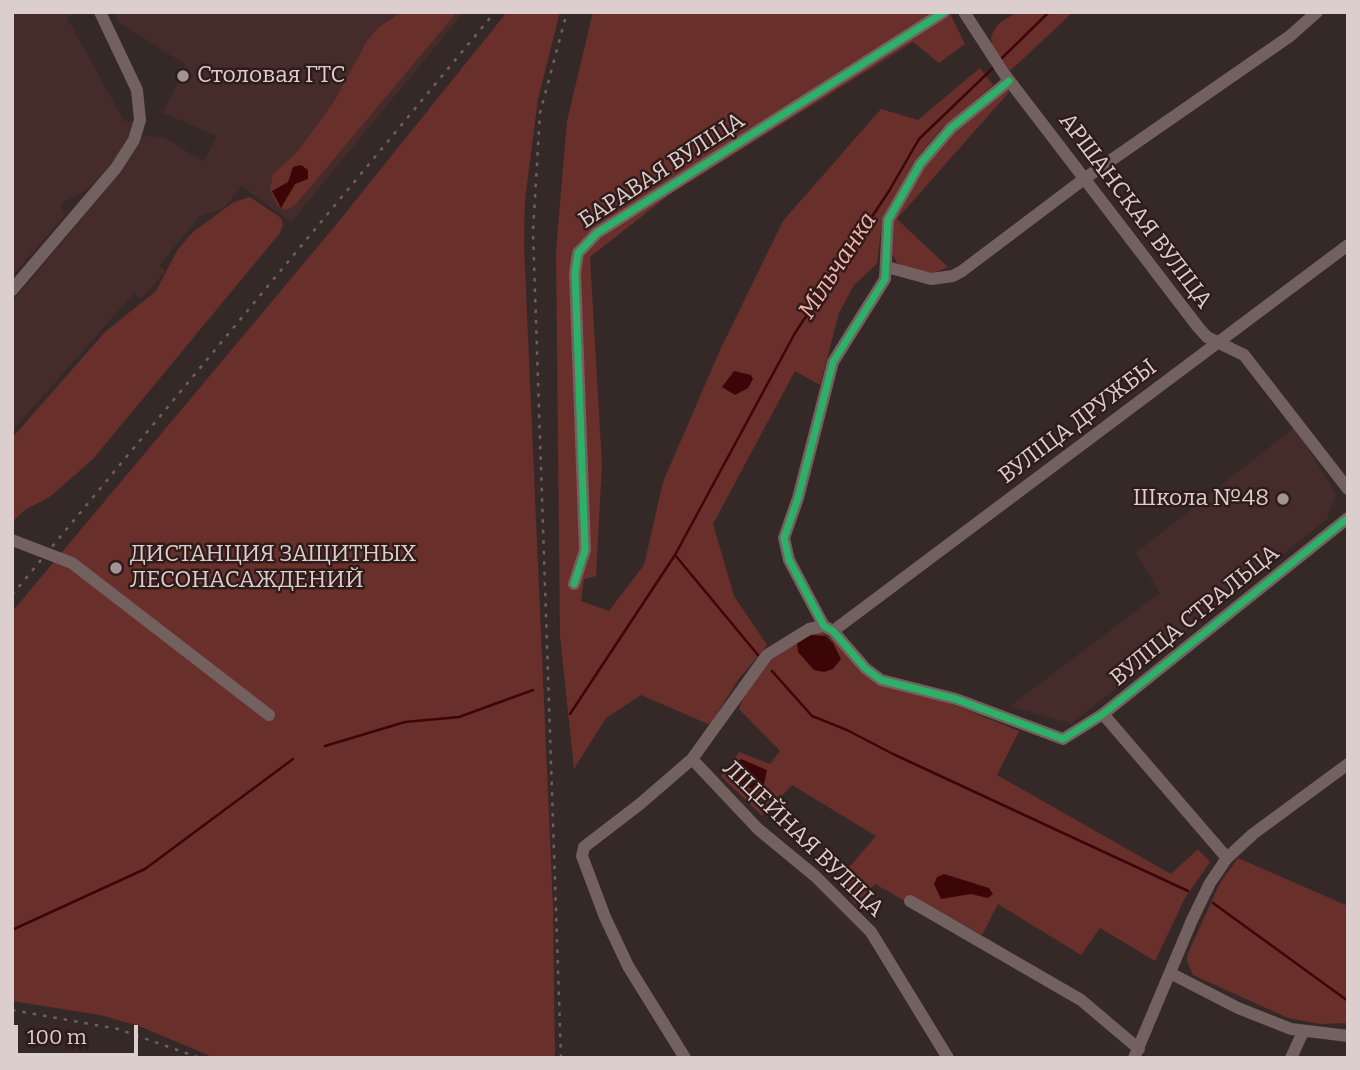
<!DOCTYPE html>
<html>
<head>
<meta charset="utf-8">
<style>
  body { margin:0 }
  #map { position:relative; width:1360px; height:1070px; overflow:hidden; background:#352928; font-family:Bitter,serif }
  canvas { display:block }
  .frame { position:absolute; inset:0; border:14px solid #dccecc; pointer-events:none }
  .scale { position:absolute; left:14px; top:1025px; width:124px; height:32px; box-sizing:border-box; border:4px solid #dccecc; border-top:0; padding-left:9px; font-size:21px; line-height:24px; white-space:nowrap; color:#dccecc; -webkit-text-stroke:5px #2f1c1a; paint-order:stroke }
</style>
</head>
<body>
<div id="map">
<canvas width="1360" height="1070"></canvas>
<div class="frame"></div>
<div class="scale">100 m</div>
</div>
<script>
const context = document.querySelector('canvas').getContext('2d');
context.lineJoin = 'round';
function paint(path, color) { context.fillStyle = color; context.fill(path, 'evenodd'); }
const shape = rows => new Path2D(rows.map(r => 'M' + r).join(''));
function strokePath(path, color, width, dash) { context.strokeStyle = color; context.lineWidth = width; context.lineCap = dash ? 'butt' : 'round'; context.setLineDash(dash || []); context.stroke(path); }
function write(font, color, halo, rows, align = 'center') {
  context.font = font + ' Bitter,serif'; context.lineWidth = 5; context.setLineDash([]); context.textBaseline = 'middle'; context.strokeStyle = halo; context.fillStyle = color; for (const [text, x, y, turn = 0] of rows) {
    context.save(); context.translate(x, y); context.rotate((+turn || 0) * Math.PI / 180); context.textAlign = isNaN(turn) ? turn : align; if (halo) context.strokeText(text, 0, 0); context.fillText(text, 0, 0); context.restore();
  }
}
const built = shape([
  [12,12,77,12,67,18,124,121,134,122,126,147,87,190,60,204,65,215,12,276],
  [113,12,464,12,291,222,242,186,223,209,200,216,159,265,166,271,141,299,134,293,12,431,12,302,120,173,144,136,164,137,204,162,217,136,163,113,186,65,119,22],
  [1295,427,1336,495,1327,519,1071,724,1010,706,1160,593,1136,553]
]);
const green = shape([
  [401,12,457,12,296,204,286,210,278,206,270,190,273,175,299,150,335,100,367,41,378,28],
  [507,12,560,12,538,99,525,200,524,245,553,907,555,1058,215,1058,139,1026,100,1015,12,1001,12,612,335,226],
  [593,12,949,12,965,44,939,63,913,42,669,195,590,257,602,465,596,576,584,579,581,601,609,611,644,565,663,482,720,350,783,221,881,109,918,120,980,68,993,85,941,129,914,161,882,221,877,264,854,285,839,313,820,385,795,371,713,524,734,596,767,645,738,680,710,725,641,695,606,718,574,769,560,636,556,251,567,121],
  [1017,12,1073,12,1010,71,992,45,991,36,998,24],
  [1004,90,1010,91,897,219,948,267,931,274,898,264,891,252,891,225,914,181,948,138],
  [250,197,281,218,283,225,280,233,93,459,51,496,25,510,12,522,12,438,105,332,156,291,178,249,193,232,234,202],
  [821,632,836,642,859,671,877,684,949,703,1019,731,997,775,1171,874,1198,849,1210,862,1185,898,1155,961,1100,928,1081,955,998,904,982,935,911,895,905,901,875,884,855,904,838,880,876,836,792,785,762,816,721,776,739,752,770,764,780,751,739,709,746,690,767,661,806,635],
  [1238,858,1348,906,1348,1023,1320,1024,1288,1018,1193,975,1187,961,1188,953,1220,883]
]);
const water = shape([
  [301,165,308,170,308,179,295,184,281,208,272,191,288,182,293,167],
  [734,371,751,375,753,379,748,388,735,395,722,387],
  [811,635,826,636,833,643,841,659,833,669,824,672,814,670,798,652,797,643],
  [741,759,767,770,764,784,752,789,732,779,730,769],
  [944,874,989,888,993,894,988,898,971,894,941,899,934,884,937,877]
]);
const stream = shape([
  [1001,59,1049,12],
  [675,555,758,655],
  [772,671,812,716,847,730,893,754,1188,891],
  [570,714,675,555,795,333,889,191,919,139,994,67],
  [325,746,405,722,459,717,533,690],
  [1213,903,1348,1001],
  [12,930,145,869,293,759]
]);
const minor = shape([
  [964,12,1005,75,1198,327,1207,337,1244,355,1348,489],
  [1009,81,951,128,920,164,888,220,885,279,833,362,798,498,784,538,789,560,824,626,833,631,865,668,881,680,956,699,1063,739,1103,714,1348,518],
  [887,267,931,279,953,276,962,271,1084,179,1290,36,1317,12],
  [12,290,116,168,134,140,140,120,137,90,100,12],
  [12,540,72,563,269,715],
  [574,584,585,550,575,273,578,253,597,233,944,12],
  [833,631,1348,245],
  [1103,714,1227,858],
  [692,759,758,829,815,876,871,932,948,1058],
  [910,901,1081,1000,1139,1049],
  [1170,973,1238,1008,1291,1029,1348,1036],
  [685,1058,628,966,605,917,582,856,584,847,640,804,692,759,767,655,809,629,824,626],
  [1134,1058,1192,920,1210,883,1227,858,1253,834,1348,764],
  [1291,1058,1303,1032]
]);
const rail = shape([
  [12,595,495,12],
  [12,1010,118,1029,200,1058],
  [561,1058,533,232,540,113,567,12]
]);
const cycleway = shape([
  [1009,81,951,128,920,164,888,220,885,279,833,362,798,498,784,538,789,560,824,626,833,631,865,668,881,680,956,699,1063,739,1103,714,1348,518],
  [574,584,585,550,575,273,578,253,597,233,944,12]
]);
const markers = [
  [183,76,7,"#a29493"],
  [1283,499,7,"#a29493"],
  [116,568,7,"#a29493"]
];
const poiNames = [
  ["Столовая ГТС",197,76],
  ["Школа №48",1269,499,"right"],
  ["ДИСТАНЦИЯ ЗАЩИТНЫХ",130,555],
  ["ЛЕСОНАСАЖДЕНИЙ",130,581]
];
const streetNames = [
  ["БАРАВАЯ ВУЛІЦА",662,171,-33],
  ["АРШАНСКАЯ ВУЛІЦА",1135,211,53],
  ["ВУЛІЦА ДРУЖБЫ",1078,422,-37],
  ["ВУЛІЦА СТРАЛЬЦА",1195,616,-39],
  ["ЛІЦЕЙНАЯ ВУЛІЦА",803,839,44]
];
const waterNames = [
  ["Мільчанка",838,266,-57]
];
paint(built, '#452c2a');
paint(green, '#692f2b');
paint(water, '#3c0608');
strokePath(stream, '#3c0608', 2.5);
strokePath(minor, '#73615f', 12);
strokePath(rail, '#6e605f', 2.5, [3.5, 7]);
strokePath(cycleway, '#2db169', 7);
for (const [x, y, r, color] of markers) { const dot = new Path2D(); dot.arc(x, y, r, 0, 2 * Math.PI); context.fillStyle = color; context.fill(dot); strokePath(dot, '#2f1c1a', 2.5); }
write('23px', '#dccecc', '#2f1c1a', poiNames, 'left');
write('23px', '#dccecc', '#2f1c1a', streetNames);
write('italic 24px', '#fab2ab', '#2f1c1a', waterNames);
</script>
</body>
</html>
